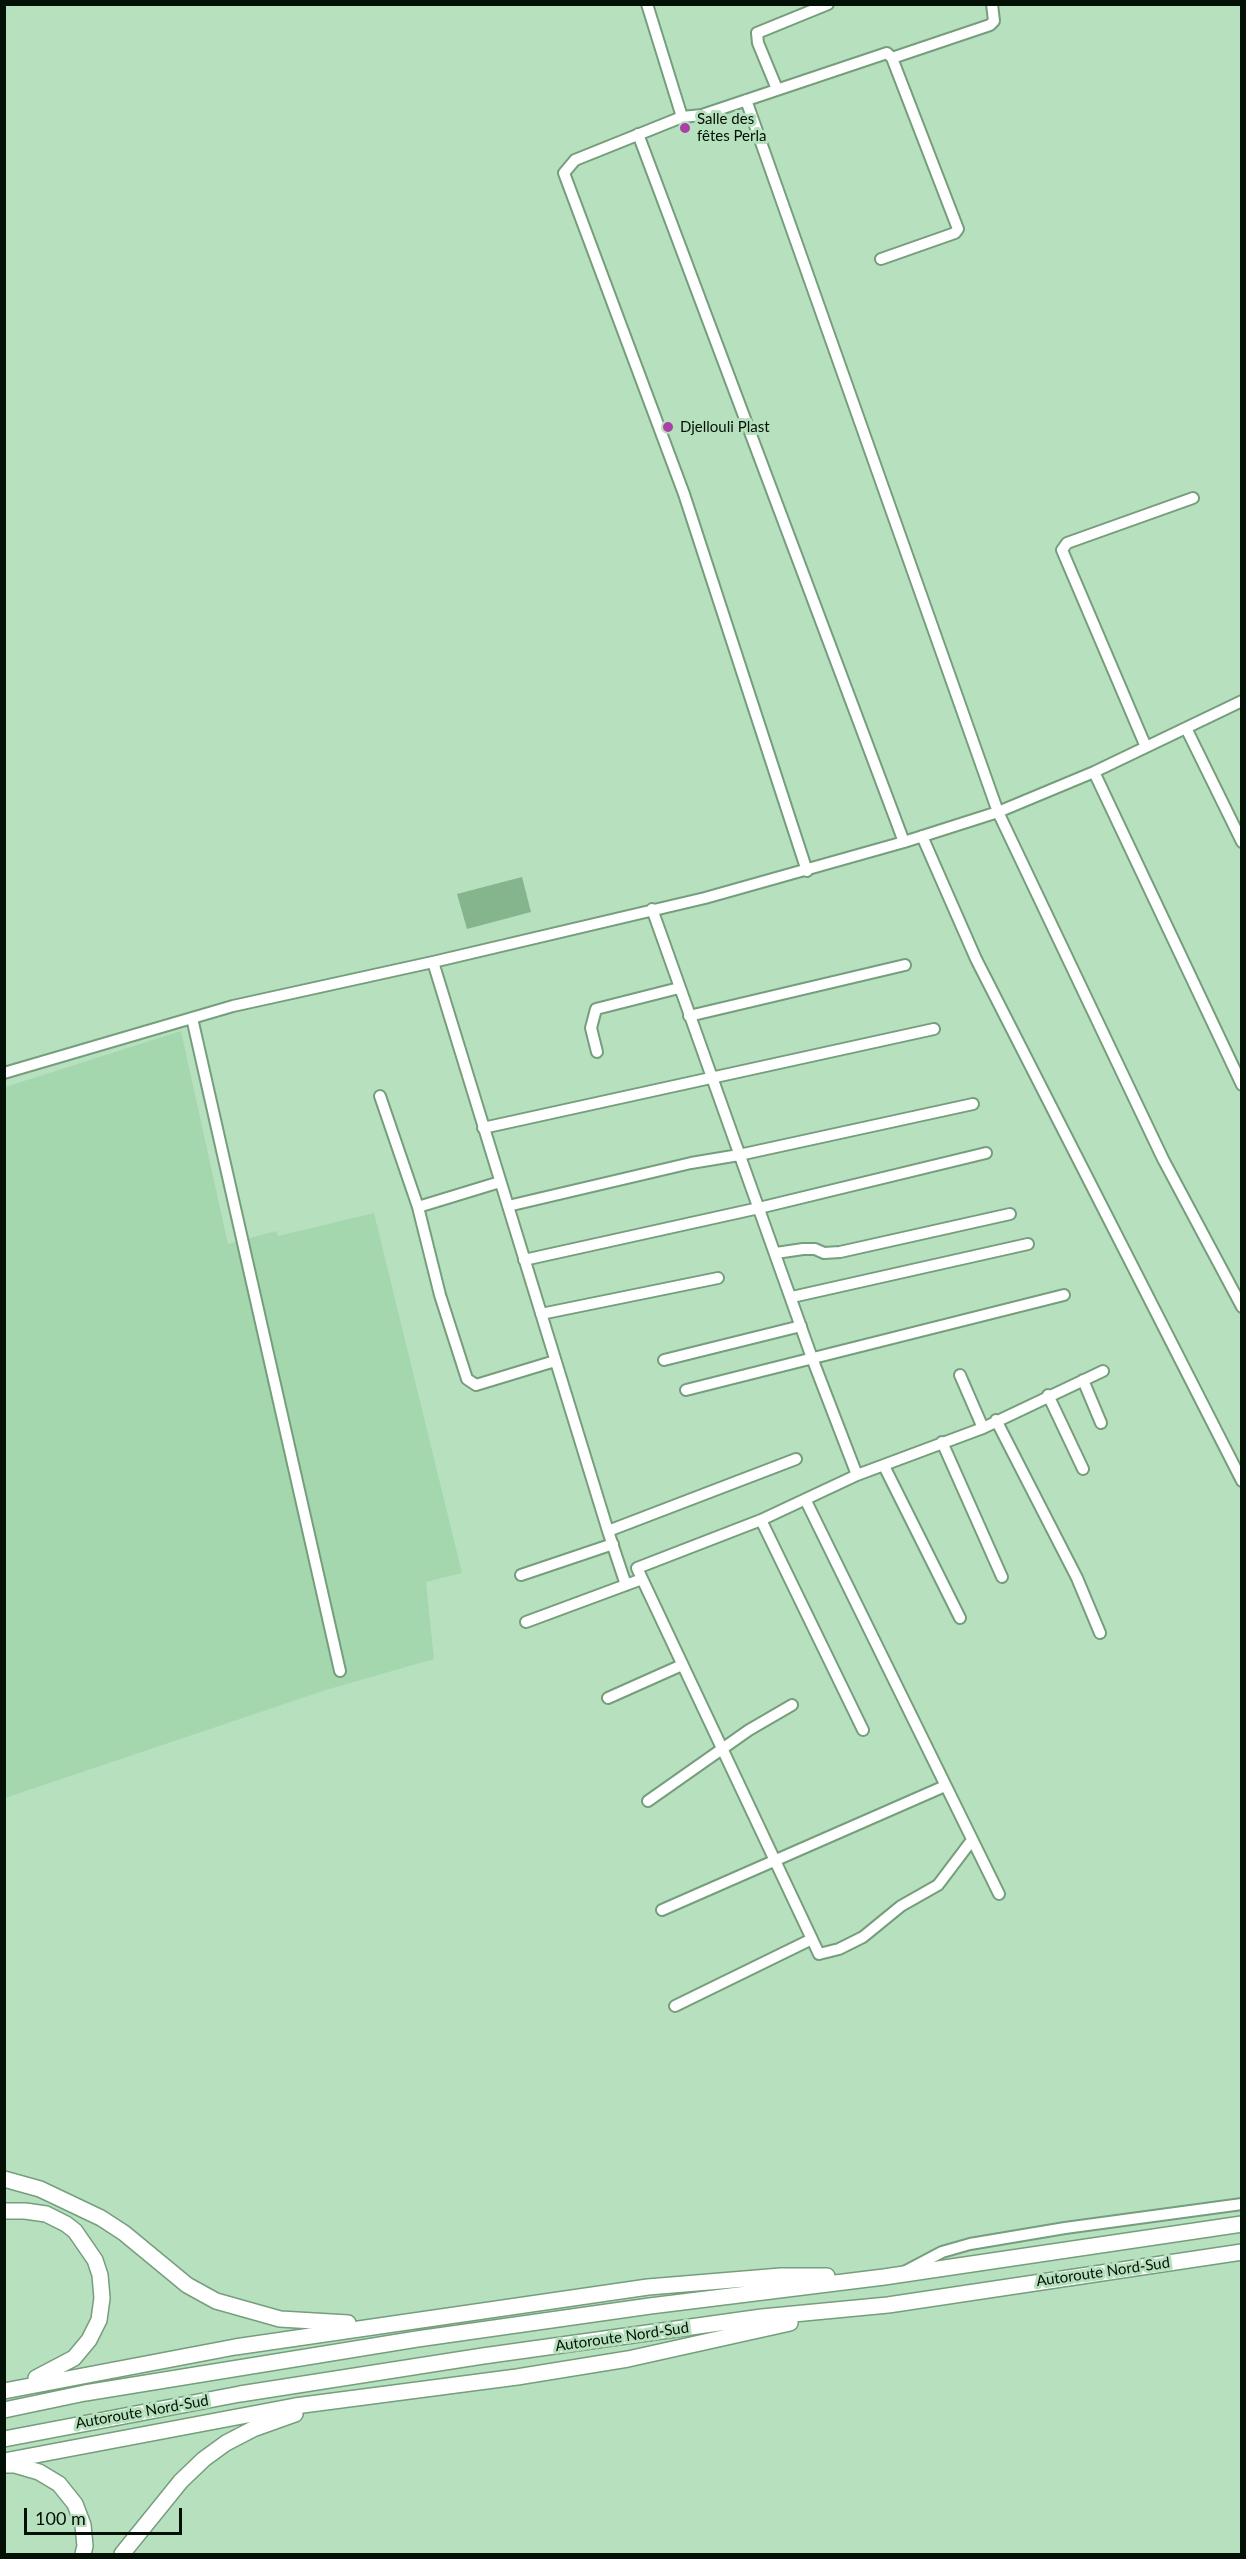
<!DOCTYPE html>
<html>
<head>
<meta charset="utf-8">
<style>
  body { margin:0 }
  #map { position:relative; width:1246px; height:2559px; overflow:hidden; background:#b7e1be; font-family:Lato,sans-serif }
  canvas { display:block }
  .frame { position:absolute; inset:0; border:6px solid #031005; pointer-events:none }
  .scale { position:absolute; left:24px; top:2508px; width:158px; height:27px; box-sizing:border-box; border:3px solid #031005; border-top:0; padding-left:8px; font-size:18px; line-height:21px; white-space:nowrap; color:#031005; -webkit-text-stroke:4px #b7e1be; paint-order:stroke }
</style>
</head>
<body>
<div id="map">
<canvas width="1246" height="2559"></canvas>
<div class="frame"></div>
<div class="scale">100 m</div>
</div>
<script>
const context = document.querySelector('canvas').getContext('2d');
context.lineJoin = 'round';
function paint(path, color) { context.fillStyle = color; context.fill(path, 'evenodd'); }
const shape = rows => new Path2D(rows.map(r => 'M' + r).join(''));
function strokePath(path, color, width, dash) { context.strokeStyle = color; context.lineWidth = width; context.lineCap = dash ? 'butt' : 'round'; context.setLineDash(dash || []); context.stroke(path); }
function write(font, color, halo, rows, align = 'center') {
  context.font = font + ' Lato,sans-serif'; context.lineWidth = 6; context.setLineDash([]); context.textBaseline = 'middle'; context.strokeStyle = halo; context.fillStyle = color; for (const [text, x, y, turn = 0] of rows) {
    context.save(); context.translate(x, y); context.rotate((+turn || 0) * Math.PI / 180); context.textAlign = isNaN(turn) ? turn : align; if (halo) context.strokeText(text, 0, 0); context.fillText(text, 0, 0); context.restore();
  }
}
const built = shape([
  [181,1031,228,1244,276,1231,278,1236,374,1213,462,1573,426,1582,434,1659,326,1690,5,1798,5,1087]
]);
const green = shape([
  [522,877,531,912,467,929,457,894]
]);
const minor = shape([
  [647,4,682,117],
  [892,58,990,25,994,21,992,4],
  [777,89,758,43,757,33,828,4],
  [746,100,998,812,1163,1159,1242,1307],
  [638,134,904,842],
  [1186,728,1242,842],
  [1146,747,1062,550,1067,543,1193,498],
  [1094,772,1242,1085],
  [922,836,976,959,1242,1481],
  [807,871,684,494,564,173,575,160,682,117,702,115,887,53,892,58,958,229,955,233,881,259],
  [652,909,812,1358,857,1475],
  [433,962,608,1531],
  [689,1016,905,965],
  [192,1018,340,1671],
  [597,1052,591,1028,596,1009,679,988],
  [4,1073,233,1006,433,962,705,898,904,842,998,812,1094,772,1242,701],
  [380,1096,418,1207,440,1295,467,1379,476,1385,555,1361],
  [483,1128,934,1029],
  [508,1206,691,1163,739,1155,973,1104],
  [418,1207,500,1182],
  [776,1253,803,1249,815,1249,824,1253,840,1252,1010,1214],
  [524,1260,759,1208,986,1153],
  [792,1297,1028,1244],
  [541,1314,718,1278],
  [664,1360,801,1326],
  [960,1375,983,1428],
  [1083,1380,1101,1423],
  [686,1390,1064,1295],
  [1048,1395,1083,1469],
  [996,1420,1077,1578,1100,1633],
  [942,1442,1002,1577],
  [884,1466,960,1618],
  [806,1501,999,1894],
  [761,1520,863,1730],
  [521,1575,613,1544],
  [626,1585,608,1531,796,1459],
  [526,1622,642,1579],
  [608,1698,682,1665],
  [648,1801,749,1730,792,1705],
  [972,1840,938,1885,901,1906,863,1937,839,1949,819,1954,637,1568,761,1520,857,1475,983,1428,1103,1371],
  [662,1910,945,1786],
  [675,2006,812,1939],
  [906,2271,942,2252,970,2244,1065,2228,1242,2204]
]);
const highway = shape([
  [4,2179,40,2189,101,2218,124,2233,187,2285,216,2301,280,2319,348,2323],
  [4,2211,25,2211,46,2214,66,2224,75,2231,95,2260,100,2275,102,2298,99,2320,89,2340,74,2358,36,2378],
  [4,2391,235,2347,648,2287,781,2276,827,2276],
  [4,2410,85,2393,417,2339,650,2306,884,2277,1242,2224],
  [4,2439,240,2394,483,2356,762,2317,888,2305,1242,2252],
  [4,2461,295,2406,517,2377,628,2359,790,2323],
  [4,2465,15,2465,39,2472,59,2484,75,2504,83,2525,85,2546,83,2554],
  [122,2554,181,2481,204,2459,226,2443,253,2429,295,2414]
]);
const markers = [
  [685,128,6,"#aa42a5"],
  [668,427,6,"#aa42a5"]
];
const poiNames = [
  ["Salle des",697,119],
  ["fêtes Perla",697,136],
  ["Djellouli Plast",680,427]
];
const streetNames = [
  ["Autoroute Nord-Sud",1103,2272,-8],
  ["Autoroute Nord-Sud",622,2337,-8],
  ["Autoroute Nord-Sud",142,2412,-10]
];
paint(built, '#a5d7ae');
paint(green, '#84b58d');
strokePath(minor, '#759e7c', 14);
strokePath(highway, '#759e7c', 18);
strokePath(minor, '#fff', 10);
strokePath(highway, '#fff', 15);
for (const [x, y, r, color] of markers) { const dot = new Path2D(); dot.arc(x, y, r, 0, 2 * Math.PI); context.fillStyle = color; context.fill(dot); strokePath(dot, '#b7e1be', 2); }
write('15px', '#031005', '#b7e1be', poiNames, 'left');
write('15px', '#031005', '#b7e1be', streetNames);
</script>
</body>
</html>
